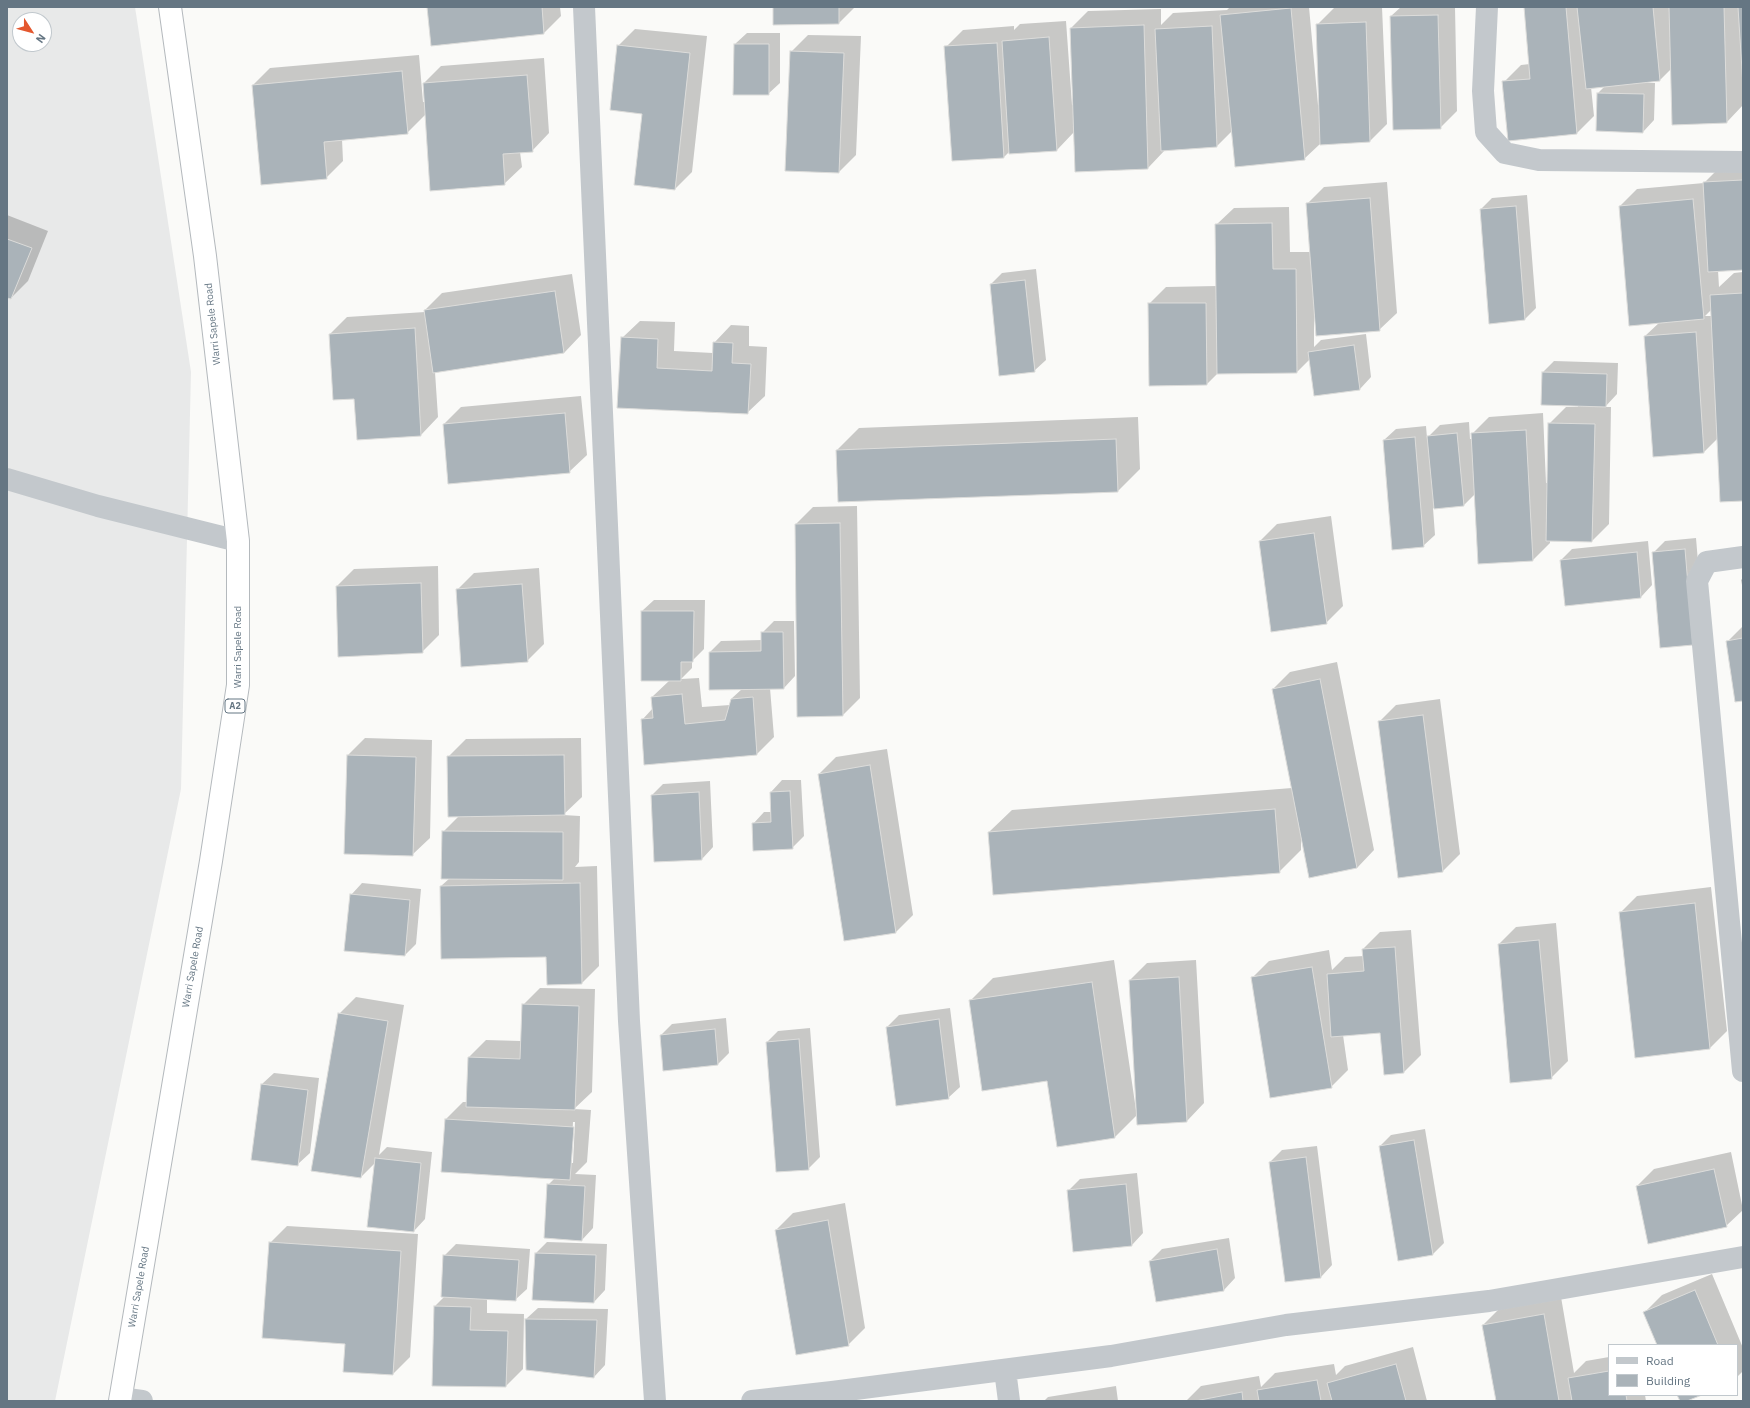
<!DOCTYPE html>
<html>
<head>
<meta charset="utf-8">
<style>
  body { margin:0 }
  #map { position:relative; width:1750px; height:1408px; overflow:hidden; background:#fafaf8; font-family:"IBM Plex Sans",sans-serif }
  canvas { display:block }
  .frame { position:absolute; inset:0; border:8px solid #657683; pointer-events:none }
  .legend { position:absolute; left:1608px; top:1344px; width:130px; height:52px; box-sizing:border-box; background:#fff; border:1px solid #c1c8cd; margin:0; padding:5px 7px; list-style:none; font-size:12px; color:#657683 }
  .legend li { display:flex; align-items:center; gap:8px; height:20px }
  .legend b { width:20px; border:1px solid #c1c8cd }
  .north { position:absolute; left:12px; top:12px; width:40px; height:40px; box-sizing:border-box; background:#fff; border:1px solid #c1c8cd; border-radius:50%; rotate:126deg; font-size:11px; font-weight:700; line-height:16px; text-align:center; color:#657683 }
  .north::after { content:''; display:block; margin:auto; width:14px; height:18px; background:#e4572e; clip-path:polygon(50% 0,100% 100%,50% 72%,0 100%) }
</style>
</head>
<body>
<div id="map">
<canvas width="1750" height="1408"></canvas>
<div class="frame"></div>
<ul class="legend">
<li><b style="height:5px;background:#c3c8cc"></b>Road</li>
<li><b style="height:11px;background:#aab3b9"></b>Building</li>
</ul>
<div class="north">N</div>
</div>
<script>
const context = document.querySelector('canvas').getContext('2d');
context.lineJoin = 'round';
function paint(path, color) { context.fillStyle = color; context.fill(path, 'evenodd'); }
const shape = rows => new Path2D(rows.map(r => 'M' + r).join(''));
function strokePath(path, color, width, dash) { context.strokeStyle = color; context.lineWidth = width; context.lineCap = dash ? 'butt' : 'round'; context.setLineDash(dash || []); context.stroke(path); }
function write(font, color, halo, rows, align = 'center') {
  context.font = font + ' "IBM Plex Sans",sans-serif'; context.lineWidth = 4; context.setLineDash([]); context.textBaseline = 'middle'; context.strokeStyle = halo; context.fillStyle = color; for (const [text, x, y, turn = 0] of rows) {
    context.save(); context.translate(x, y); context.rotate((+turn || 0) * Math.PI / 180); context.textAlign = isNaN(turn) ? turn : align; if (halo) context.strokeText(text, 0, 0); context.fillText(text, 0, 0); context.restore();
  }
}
const built = shape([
  [7,7,135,7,191,372,181,789,55,1401,7,1401],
  [20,20,44,20,44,44,20,44]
]);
const shadow = shape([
  [428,7,560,7,561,16,544,33],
  [774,7,855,7,839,23],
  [1004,7,1019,7,1004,8],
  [1230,7,1309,7,1318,105,1320,104,1317,25,1334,8,1382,7,1387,124,1369,142,1320,144,1304,159,1232,131,1217,146,1165,150,1148,168,1074,132,1057,150,1010,151,1004,157,946,47,963,30,1014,26,1014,30,1020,24,1066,21,1072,105,1074,105,1071,28,1088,11,1161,9,1161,25,1173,13,1227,10],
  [1401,7,1455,7,1457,111,1440,128,1391,16],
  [1525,7,1743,7,1743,105,1727,122,1672,68,1660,80,1645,81,1645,83,1655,83,1654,120,1643,132,1598,93,1605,86,1591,87,1594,116,1577,133,1504,82,1521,65,1530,64],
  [635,29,707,36,692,172,675,189,618,46],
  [747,33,780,33,780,83,768,94,735,44],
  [808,35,861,36,856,155,839,172,791,52],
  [419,55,423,102,425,102,424,83,441,66,544,58,549,133,532,151,520,152,522,167,504,184,426,114,407,133,342,139,343,161,326,178,253,85,270,68],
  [1743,164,1743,269,1718,270,1719,287,1734,273,1743,272,1743,500,1718,438,1704,452,1645,336,1660,322,1620,206,1637,189,1704,183,1721,166],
  [1712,309,1712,316,1705,316],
  [1387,182,1397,313,1379,330,1314,314,1314,347,1321,340,1366,334,1371,377,1360,389,1310,359,1297,372,1218,373,1207,384,1150,385,1149,304,1166,287,1217,286,1216,225,1234,208,1289,207,1290,252,1311,252,1307,204,1324,187],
  [1527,195,1536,308,1525,319,1481,209,1492,198],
  [7,215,48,231,28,281,11,298,7,296],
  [1036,269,1046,360,1034,371,991,284,1002,273],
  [572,274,581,335,564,353,435,372,438,417,421,435,355,398,330,334,347,317,425,312,425,310,442,293],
  [640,321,675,322,674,351,713,353,714,343,731,325,749,326,749,346,767,347,765,396,747,413,618,407,622,338],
  [1554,361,1618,363,1617,394,1605,407,1611,407,1609,524,1592,541,1550,540,1550,543,1533,560,1475,494,1464,505,1433,508,1435,535,1423,546,1384,440,1396,429,1426,426,1427,438,1440,425,1469,422,1470,439,1472,439,1472,434,1489,417,1543,413,1546,483,1548,483,1549,424,1566,407,1578,407,1578,405,1543,372],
  [581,396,587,455,569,472,444,424,461,407],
  [1138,417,1140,469,1118,491,837,450,859,428],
  [857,506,860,698,843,715,796,524,813,507],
  [1331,516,1343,606,1326,623,1260,541,1277,524],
  [1696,538,1704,633,1654,552,1665,541],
  [1648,541,1652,585,1641,597,1565,605,1561,560,1572,549],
  [438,566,439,635,422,652,337,586,354,569],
  [539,568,544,644,527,661,457,590,474,573],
  [1743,578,1743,590,1741,580],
  [654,600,705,600,704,649,692,661,692,668,681,679,699,678,702,707,730,705,731,699,742,689,710,652,721,641,762,640,762,633,774,621,794,621,795,676,784,688,770,688,774,737,757,754,642,720,653,708,652,697,670,680,642,611],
  [1743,626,1743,700,1728,641],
  [1337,662,1374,850,1357,868,1302,837,1301,838,1301,850,1279,872,989,832,1012,810,1292,788,1273,689,1290,672],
  [1440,699,1460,854,1443,871,1379,722,1396,705],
  [365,738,432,740,430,838,412,855,348,755],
  [581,738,582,797,563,815,580,816,579,862,575,867,597,866,599,966,582,983,547,956,441,886,450,878,443,832,459,816,448,757,466,739],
  [887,749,913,915,896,932,819,774,836,757],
  [782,780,801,780,804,836,792,848,753,824,764,812,772,812,771,792],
  [710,781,713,847,702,859,655,861,652,795,663,784],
  [362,883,421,889,416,944,405,955,351,895],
  [1711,887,1727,1031,1710,1048,1620,913,1637,896],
  [1556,923,1568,1061,1551,1078,1499,944,1516,927],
  [1411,930,1421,1055,1404,1072,1381,1032,1343,1035,1348,1070,1331,1087,1252,978,1269,961,1329,950,1332,970,1345,957,1364,956,1363,949,1380,932],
  [1114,960,1136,1110,1138,1110,1130,980,1147,963,1196,960,1204,1103,1187,1121,1138,1114,1114,1138,1048,1080,970,1001,993,978],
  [540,988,595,989,592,1092,574,1109,591,1110,587,1162,575,1174,596,1175,593,1228,582,1240,548,1185,555,1178,442,1171,446,1119,463,1102,467,1102,469,1057,486,1040,521,1041,523,1005],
  [573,1122,575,1122,573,1163,571,1163],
  [356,997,404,1005,379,1155,387,1147,432,1152,425,1219,414,1231,375,1163,361,1177,339,1014],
  [950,1008,960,1087,948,1098,887,1027,899,1015],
  [726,1018,729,1053,718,1064,661,1035,672,1024],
  [810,1028,820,1157,808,1169,767,1042,778,1031],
  [274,1073,319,1078,310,1153,298,1164,252,1159,262,1084],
  [1425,1129,1444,1243,1433,1254,1380,1146,1391,1135],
  [1317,1146,1332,1265,1321,1277,1270,1162,1282,1150],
  [1731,1152,1743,1210,1726,1226,1637,1186,1654,1169],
  [1137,1173,1143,1233,1132,1245,1074,1251,1068,1191,1080,1179],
  [845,1203,865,1328,848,1345,776,1230,793,1213],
  [287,1226,418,1234,410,1357,393,1374,347,1343,270,1243],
  [1229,1238,1235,1278,1224,1290,1150,1261,1162,1249],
  [547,1242,607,1244,605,1290,594,1302,536,1253],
  [456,1244,530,1249,527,1289,515,1300,487,1299,487,1313,524,1314,523,1369,506,1386,435,1306,445,1296,444,1256],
  [1712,1274,1743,1348,1743,1371,1737,1377,1737,1345,1658,1345,1645,1312,1662,1295],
  [1561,1297,1574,1373,1586,1361,1609,1357,1609,1395,1645,1395,1646,1401,1497,1401,1483,1325,1500,1308],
  [538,1308,608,1309,605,1365,594,1377,526,1319],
  [1413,1347,1427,1401,1186,1401,1201,1386,1259,1376,1261,1387,1275,1373,1334,1364,1336,1375,1345,1366],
  [1116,1386,1118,1401,1044,1401,1048,1397]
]);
const building = shape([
  [427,7,542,7,544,34,431,46,427,7],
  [773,7,839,7,839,24,773,25,773,7],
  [1524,7,1566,7,1577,134,1508,141,1502,81,1530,79,1524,7],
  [1577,7,1653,7,1660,81,1586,89,1577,7],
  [1669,7,1724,7,1727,123,1672,125,1669,7],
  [1738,7,1743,7,1743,86,1738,7],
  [1291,8,1305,160,1235,167,1220,15,1291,8],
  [1438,15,1441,129,1393,130,1390,16,1438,15],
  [1366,22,1370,142,1320,145,1316,24,1366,22],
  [1144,25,1148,169,1075,172,1070,28,1144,25],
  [1212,26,1217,147,1161,151,1155,29,1212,26],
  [1049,37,1057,151,1009,154,1002,41,1049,37],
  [997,43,1004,158,952,161,944,46,997,43],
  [734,44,769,44,769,95,733,95,734,44],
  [617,45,690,53,675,190,634,185,642,114,610,110,617,45],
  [790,51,844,53,839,173,785,171,790,51],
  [402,71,408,134,324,142,327,179,261,185,252,85,402,71],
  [527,75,533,152,503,154,505,185,430,191,423,83,527,75],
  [1597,93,1644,94,1643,133,1596,131,1597,93],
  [1743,180,1743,270,1708,272,1703,182,1743,180],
  [1370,198,1380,331,1316,336,1306,203,1370,198],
  [1693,199,1704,319,1629,326,1619,206,1693,199],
  [1516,206,1525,320,1489,324,1480,209,1516,206],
  [1272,223,1273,269,1296,269,1297,373,1217,374,1215,224,1272,223],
  [7,239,32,248,11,299,7,298,7,239],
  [1025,280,1035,372,999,376,990,284,1025,280],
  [555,291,564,353,433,373,424,310,555,291],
  [1743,293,1743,501,1720,502,1710,295,1743,293],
  [1148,303,1206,303,1207,385,1149,386,1148,303],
  [415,328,421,436,357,440,354,399,333,400,329,334,415,328],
  [1696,332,1704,453,1653,457,1644,336,1696,332],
  [621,337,658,339,657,368,712,371,713,342,733,343,732,363,751,364,748,414,617,408,621,337],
  [1354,345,1360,390,1314,396,1308,352,1354,345],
  [1542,372,1607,374,1606,407,1541,405,1542,372],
  [565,413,570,473,448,484,443,424,565,413],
  [1548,423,1595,424,1592,542,1546,541,1548,423],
  [1526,430,1533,561,1478,564,1471,433,1526,430],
  [1457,433,1464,506,1434,509,1427,436,1457,433],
  [1415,437,1424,547,1392,550,1383,440,1415,437],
  [1116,439,1118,492,838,502,836,450,1116,439],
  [840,523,843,716,797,717,795,524,840,523],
  [1314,533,1327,624,1271,632,1259,541,1314,533],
  [1685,549,1693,645,1660,648,1652,552,1685,549],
  [1637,552,1641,598,1565,606,1560,560,1637,552],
  [421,583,423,653,338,657,336,586,421,583],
  [522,584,528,662,461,667,456,589,522,584],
  [641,611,694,611,693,662,681,662,681,681,641,681,641,611],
  [761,632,783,632,784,689,709,690,709,652,761,651,761,632],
  [1743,638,1743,701,1735,702,1726,641,1743,638],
  [1320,679,1357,868,1309,878,1272,689,1320,679],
  [682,694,685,724,725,720,731,699,753,697,757,755,644,765,641,719,653,718,651,697,682,694],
  [1423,715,1443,872,1398,878,1378,721,1423,715],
  [347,755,416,757,413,856,344,854,347,755],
  [564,755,565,815,448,817,447,756,564,755],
  [870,765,896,933,844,941,818,774,870,765],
  [790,791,793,849,753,851,752,823,771,822,770,792,790,791],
  [699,792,702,860,654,862,651,795,699,792],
  [1275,809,1280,873,993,895,988,832,1275,809],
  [442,831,563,832,563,880,441,879,442,831],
  [580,883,582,984,547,985,546,957,441,959,440,886,580,883],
  [350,894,410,900,405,956,344,951,350,894],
  [1695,903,1710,1049,1635,1058,1619,912,1695,903],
  [1539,940,1552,1079,1510,1083,1498,944,1539,940],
  [1395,947,1404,1073,1384,1075,1380,1033,1331,1037,1327,974,1364,971,1362,949,1395,947],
  [1312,967,1332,1088,1270,1098,1251,977,1312,967],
  [1179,977,1187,1122,1137,1125,1129,980,1179,977],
  [1092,982,1115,1138,1057,1147,1047,1081,982,1091,969,1000,1092,982],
  [522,1004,579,1006,575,1110,466,1107,468,1057,520,1059,522,1004],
  [338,1013,388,1021,361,1178,311,1171,338,1013],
  [939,1019,949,1099,896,1106,886,1027,939,1019],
  [715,1029,718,1065,663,1071,660,1035,715,1029],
  [799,1039,809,1170,776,1172,766,1042,799,1039],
  [261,1084,308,1090,298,1166,251,1160,261,1084],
  [445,1119,574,1127,570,1180,441,1172,445,1119],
  [1414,1140,1433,1255,1398,1261,1379,1146,1414,1140],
  [1306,1157,1321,1278,1285,1282,1269,1162,1306,1157],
  [375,1158,421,1163,414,1232,367,1227,375,1158],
  [1714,1169,1727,1227,1648,1244,1636,1186,1714,1169],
  [547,1184,585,1186,582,1241,544,1238,547,1184],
  [1126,1184,1132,1246,1073,1252,1067,1190,1126,1184],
  [828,1220,849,1346,796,1355,775,1230,828,1220],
  [269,1242,401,1251,393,1375,343,1372,345,1344,262,1338,269,1242],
  [1217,1249,1224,1291,1156,1302,1149,1261,1217,1249],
  [535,1253,596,1255,594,1303,532,1300,535,1253],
  [443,1255,519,1260,516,1301,441,1297,443,1255],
  [1695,1290,1718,1345,1657,1345,1643,1312,1695,1290],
  [434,1306,471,1307,470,1330,508,1331,506,1387,432,1386,434,1306],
  [1544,1314,1559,1401,1496,1401,1482,1325,1544,1314],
  [525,1319,597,1320,594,1378,526,1370,525,1319],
  [1396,1364,1406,1401,1332,1401,1327,1383,1396,1364],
  [1609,1371,1609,1395,1626,1395,1627,1401,1572,1401,1568,1378,1609,1371],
  [1317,1380,1321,1401,1259,1401,1257,1390,1317,1380],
  [1242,1392,1243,1401,1195,1401,1242,1392],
  [1677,1395,1702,1395,1687,1401,1680,1401,1677,1395]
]);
const street = shape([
  [584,7,629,1021,655,1401],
  [1487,7,1483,91,1486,132,1505,153,1539,160,1743,162],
  [7,479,98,506,238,541],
  [1743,557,1707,562,1697,581,1743,1071],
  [1005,1370,1009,1401],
  [120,1398,142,1401],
  [752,1401,832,1392,1111,1356,1286,1325,1489,1301,1743,1257]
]);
const highway = shape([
  [120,1401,211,861,238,685,238,541,205,256,170,7]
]);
const shields = [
  [235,706,20]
];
const shieldNames = [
  ["A2",235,706]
];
const streetNames = [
  ["Warri Sapele Road",213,324,-96],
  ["Warri Sapele Road",238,647,-90],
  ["Warri Sapele Road",193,967,-80],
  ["Warri Sapele Road",139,1287,-80]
];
paint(built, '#e8e9e9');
paint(shadow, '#0003');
paint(building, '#aab3b9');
strokePath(building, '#dcdcda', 1);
strokePath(highway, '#b4b9bd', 24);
strokePath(street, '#c3c8cc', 22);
strokePath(highway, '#fff', 22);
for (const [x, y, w] of shields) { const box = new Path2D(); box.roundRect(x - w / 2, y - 7, w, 14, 3); context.fillStyle = '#fff'; context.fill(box); strokePath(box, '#657683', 1); }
write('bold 9px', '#657683', null, shieldNames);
write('10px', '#657683', '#fff', streetNames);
</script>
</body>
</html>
